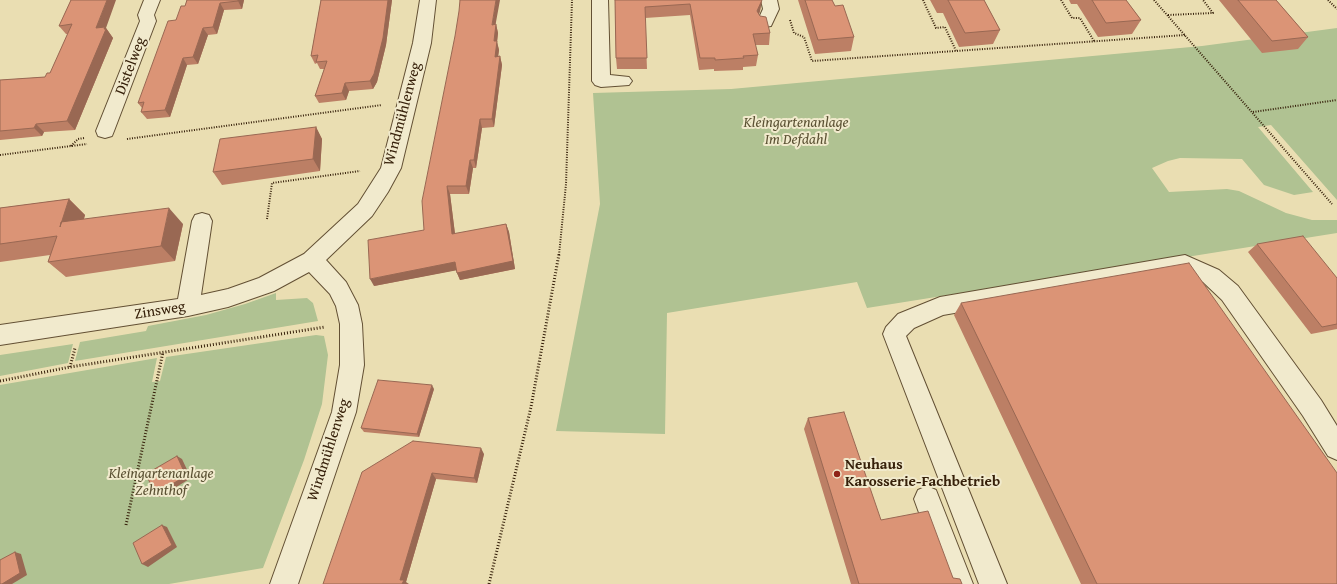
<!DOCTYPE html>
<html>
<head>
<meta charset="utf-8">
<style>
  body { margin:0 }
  canvas { display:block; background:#eadeb2 }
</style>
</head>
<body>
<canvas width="1337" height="584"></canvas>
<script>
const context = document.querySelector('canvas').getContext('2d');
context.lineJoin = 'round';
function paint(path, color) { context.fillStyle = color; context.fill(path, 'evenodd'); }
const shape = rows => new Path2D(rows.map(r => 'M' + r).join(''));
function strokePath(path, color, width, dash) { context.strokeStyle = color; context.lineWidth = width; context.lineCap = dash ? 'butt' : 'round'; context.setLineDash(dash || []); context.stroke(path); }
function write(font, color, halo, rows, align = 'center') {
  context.font = font + ' "Gentium Book Plus",serif'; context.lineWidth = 4; context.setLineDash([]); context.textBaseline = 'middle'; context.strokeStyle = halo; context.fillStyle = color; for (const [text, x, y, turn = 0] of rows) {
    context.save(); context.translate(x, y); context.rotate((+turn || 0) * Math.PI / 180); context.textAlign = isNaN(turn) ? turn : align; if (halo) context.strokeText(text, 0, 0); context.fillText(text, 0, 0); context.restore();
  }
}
const green = shape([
  [1337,28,1337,200,1271,125,1258,127,1313,192,1294,195,1264,185,1242,159,1180,158,1168,161,1152,168,1169,192,1227,189,1239,191,1286,213,1312,220,1337,220,1337,233,867,308,857,282,667,313,665,434,556,431,600,204,593,93,731,89,1202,46],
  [276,293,276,300,307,298,313,303,318,321,75,361,80,342,146,331,148,326,206,315,245,304],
  [316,335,324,336,328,355,322,404,304,460,263,568,169,584,0,584,0,385,157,358,152,382,160,381,166,357],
  [73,344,68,363,0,376,0,355]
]);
const pathFar1 = shape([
  [923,0,936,28,945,27,956,51],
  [1061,0,1072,18,1080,18,1094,41],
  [1154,0,1332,204],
  [1328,0,1337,9],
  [1168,15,1213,13,1203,0],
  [790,20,794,33,804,37,812,61,1185,35],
  [1253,112,1337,100],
  [127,139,382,105],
  [71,146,78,139,84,138],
  [0,155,87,144],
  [267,219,272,183,360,171],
  [559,255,566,184,572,0]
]);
const path = shape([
  [70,367,75,348],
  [0,381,70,367,325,327],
  [126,525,163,352],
  [489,584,531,407,559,254]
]);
const minor = shape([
  [144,0,160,0,154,15,156,21,114,131,112,136,105,138,98,136,96,131,140,21,138,15,144,0],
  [420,0,436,0,431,43,401,168,388,192,372,216,326,260,346,282,358,305,362,324,364,365,356,412,298,584,270,584,332,412,340,365,340,324,336,306,330,294,309,272,274,291,228,307,188,316,0,345,0,325,178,299,192,221,195,215,202,213,209,215,212,221,201,295,228,289,259,278,304,254,358,204,381,168,413,43,420,0],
  [592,0,608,0,610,75,629,77,632,81,629,85,601,87,595,85,592,81,592,0],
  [761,0,777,0,779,9,771,26,765,27,759,26,757,22,763,9,761,0],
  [1185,255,1219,270,1238,286,1321,400,1337,426,1337,460,1328,456,1303,416,1222,300,1203,282,1183,273,943,315,914,328,906,336,1007,584,979,584,883,334,886,327,898,314,940,297,1185,255],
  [927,486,936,490,973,584,945,584,914,499,918,490,927,486]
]);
const wall = shape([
  [71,0,106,28,113,38,75,130,44,132,42,136,0,140,0,80,45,77,50,73,68,34,66,34,59,26],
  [187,0,244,0,242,9,224,10,217,34,208,35,198,64,187,65,170,117,147,119,141,112,142,108,138,103,176,20,185,6],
  [321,0,392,0,386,45,377,82,373,89,349,91,346,100,319,103,315,96,324,69,320,69,317,63,315,64,311,56],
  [615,0,762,0,760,11,759,14,770,33,769,45,755,45,758,55,756,66,743,67,743,70,714,71,714,69,699,70,690,15,645,18,647,69,617,69,616,58],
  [798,0,832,0,835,6,854,37,851,51,815,54],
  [930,0,984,0,1000,30,993,44,959,47,943,13,937,13],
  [1069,0,1126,0,1141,20,1132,34,1098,37,1077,4,1071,4],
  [1219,0,1276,0,1308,37,1298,49,1262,53],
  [496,24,498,33,497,42,499,50,498,56,500,56,502,65,494,127,482,128,476,168,473,168,469,194,450,194,455,234,506,224,509,232,515,269,460,280,457,273,456,270,374,286,424,230],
  [316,127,322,139,320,171,222,185,213,172],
  [69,199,85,215,84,219,183,224,175,261,66,277,48,262,50,255,0,262,0,208],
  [1257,244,1337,278,1337,329,1311,334,1248,252],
  [961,303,1337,584,1081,584,954,315],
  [434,389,419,437,364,432,361,428],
  [808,418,881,520,953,578,962,584,851,584,804,429],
  [413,441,484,454,477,483,436,479,406,582,323,584]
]);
const shadedWall = shape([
  [107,0,116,0,106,28,113,38,75,130,67,121,96,28],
  [238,0,244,0,242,9,238,1],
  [388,0,392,0,386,45,377,82,373,89,370,81],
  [496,0,500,0,494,33,492,25],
  [762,0,760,11,756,23,757,11],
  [220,3,224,10,217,34,213,27],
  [496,24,498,33,497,42,499,50,497,65,495,57,494,41],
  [203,28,208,35,198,64,193,57],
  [500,56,502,65,494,127,492,119],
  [183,58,187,65,170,117,165,110],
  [345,83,349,91,346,100,342,93],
  [480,119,482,128,476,168,474,160],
  [36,124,44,132,42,136,34,128],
  [316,127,322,139,320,171,313,159],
  [470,160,473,168,469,194,466,186],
  [447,186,450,194,456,242,452,234],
  [69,199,85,215,77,242,60,227],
  [169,208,183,224,175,261,161,246],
  [506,224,509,232,515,269,460,280,457,273],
  [455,262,458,270,374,286,370,279],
  [432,385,434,389,419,437,417,434],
  [481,448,484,454,477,483,474,478],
  [177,456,182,459,191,478,160,497,155,494],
  [432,473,436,479,406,582,409,584,402,584,400,580],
  [162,525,167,527,177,547,148,567,142,564],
  [15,552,21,554,27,575,12,584,2,584]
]);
const building = shape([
  [71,0,107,0,96,28,105,27,104,29,106,29,67,121,36,124,34,128,0,131,0,80,45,77,47,73,50,73,72,24,59,26,71,0],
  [187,0,238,0,238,1,220,3,213,27,203,28,193,57,183,58,165,110,141,112,144,102,138,103,168,21,176,20,181,6,185,6,187,0],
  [321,0,388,0,383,38,374,74,370,81,345,83,342,93,315,96,327,61,316,62,318,55,311,56,321,0],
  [460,0,496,0,492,25,496,24,494,41,497,41,495,57,500,56,492,119,480,119,474,160,470,160,466,186,447,186,452,234,506,224,513,261,457,273,455,262,370,279,368,240,424,230,422,201,455,36,459,11,460,0],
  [615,0,762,0,757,11,760,16,766,17,770,33,753,34,758,55,743,56,744,58,715,60,715,58,700,58,690,4,645,7,647,58,616,58,615,0],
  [805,0,832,0,835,6,843,5,854,37,818,40,805,0],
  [948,0,984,0,1000,30,965,33,948,0],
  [1092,0,1126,0,1141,20,1106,23,1092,0],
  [1238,0,1276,0,1308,37,1272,41,1238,0],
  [316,127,313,159,213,172,220,139,316,127],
  [69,199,60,227,61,222,169,208,161,246,48,262,57,236,0,244,0,208,69,199],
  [1303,236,1337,278,1337,324,1322,327,1257,244,1303,236],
  [1189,263,1337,473,1337,584,1097,584,961,303,1189,263],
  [378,380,432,385,417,434,361,428,378,380],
  [844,412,881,520,928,511,953,578,960,579,962,584,859,584,808,418,844,412],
  [413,441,481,448,474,478,432,473,400,580,404,580,402,584,323,584,362,472,413,441],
  [177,456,186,476,155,494,146,474,177,456],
  [162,525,172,545,142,564,133,543,162,525],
  [15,552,20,573,2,584,0,584,0,560,15,552]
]);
const markers = [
  [837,474,4,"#8f2418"]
];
const streetNames = [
  ["Distelweg",131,66,-69],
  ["Windmühlenweg",403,114,-75],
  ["Zinsweg",160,311,-9],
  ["Windmühlenweg",329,450,-72]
];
const parkNames = [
  ["Kleingartenanlage",796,123],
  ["Im Defdahl",796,140],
  ["Kleingartenanlage",161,474],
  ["Zehnthof",161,491]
];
const poiNames = [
  ["Neuhaus",845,465],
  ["Karosserie-Fachbetrieb",845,482]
];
paint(green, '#b0c292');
strokePath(minor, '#635034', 2);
strokePath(pathFar1, '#36200a', 2, [1, 1.5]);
strokePath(path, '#36200a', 3, [1, 2]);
paint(minor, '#f1eacd');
paint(wall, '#bc7f65');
paint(shadedWall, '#996853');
paint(building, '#db9476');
strokePath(building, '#996853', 1);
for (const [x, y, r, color] of markers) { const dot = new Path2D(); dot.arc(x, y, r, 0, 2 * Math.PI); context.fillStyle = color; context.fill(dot); strokePath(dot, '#f1eacd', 1.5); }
write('15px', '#36200a', '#f1eacd', streetNames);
write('italic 15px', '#5b5133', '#f1eacd', parkNames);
write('bold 15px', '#36200a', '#f1eacd', poiNames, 'left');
</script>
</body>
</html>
